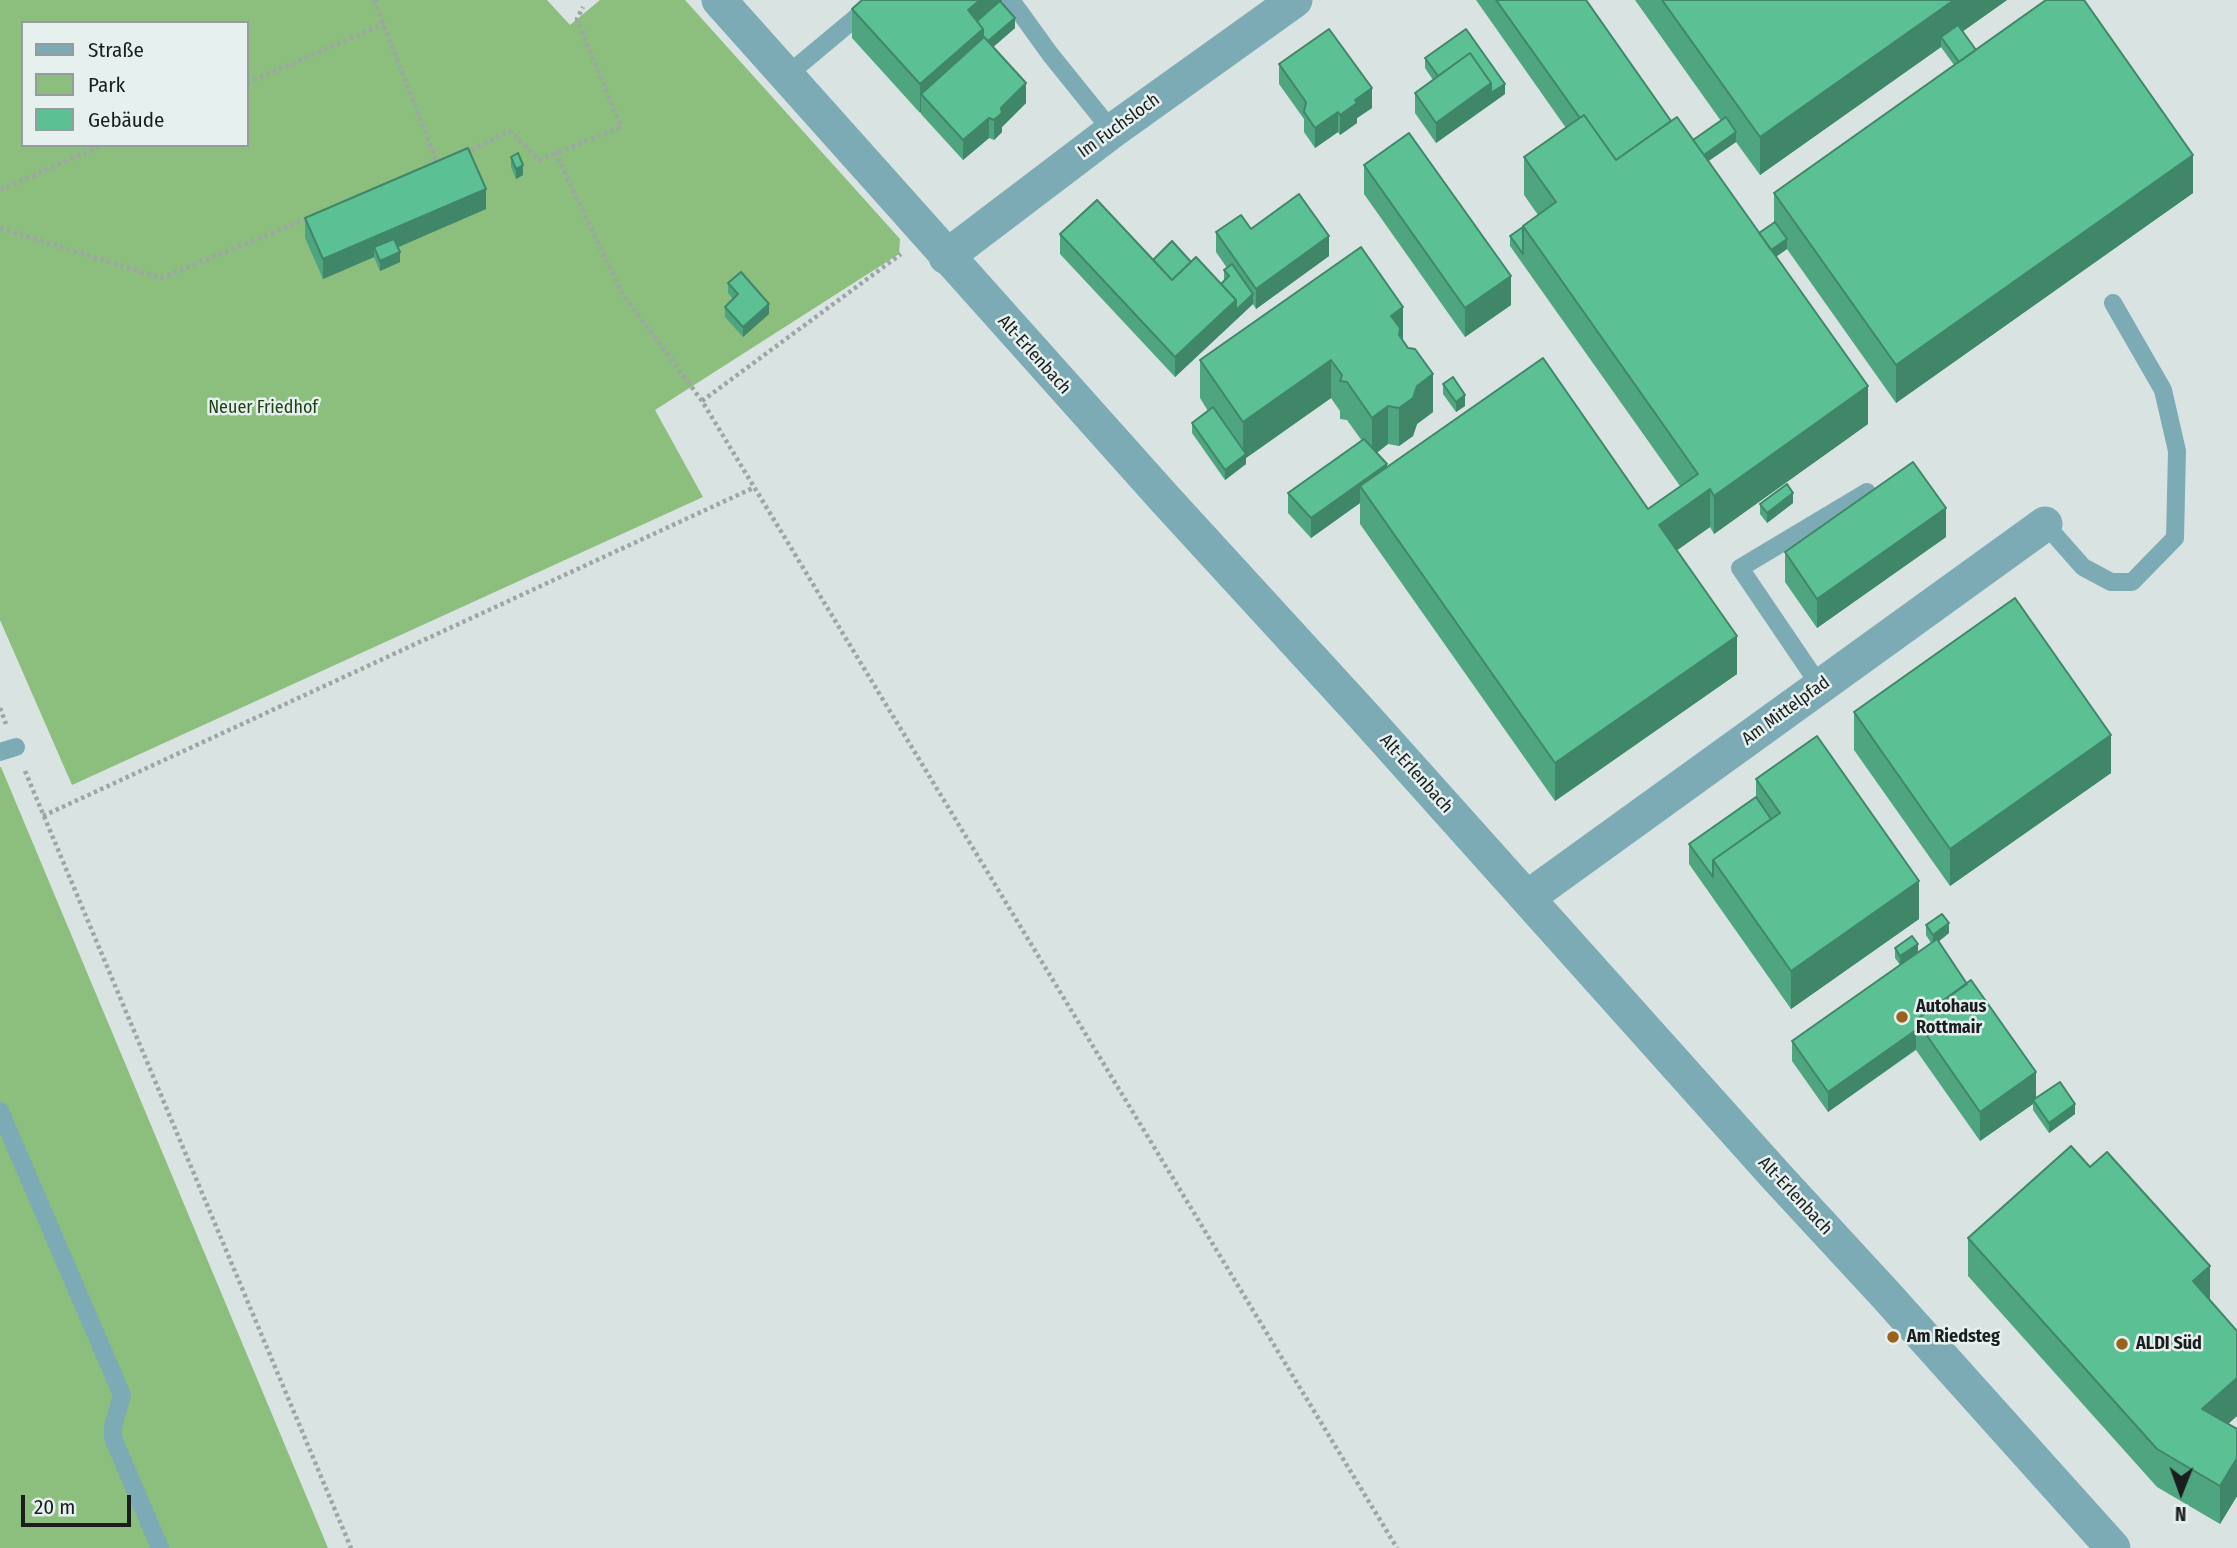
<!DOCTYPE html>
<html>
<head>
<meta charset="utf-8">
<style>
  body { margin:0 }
  #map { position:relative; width:2237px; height:1548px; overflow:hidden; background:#d9e3e2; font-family:"Fira Sans Condensed",sans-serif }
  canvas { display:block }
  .legend { position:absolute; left:21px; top:21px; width:228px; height:126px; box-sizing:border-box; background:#e6f1ef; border:2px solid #949d9b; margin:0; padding:9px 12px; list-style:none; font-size:21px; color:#1a1e1e }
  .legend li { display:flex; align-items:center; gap:14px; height:35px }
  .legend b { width:35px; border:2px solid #949d9b }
  .north { position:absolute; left:2146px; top:1457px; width:70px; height:70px; -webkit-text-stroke:5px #e6f1ef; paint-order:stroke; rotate:181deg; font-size:19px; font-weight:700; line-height:28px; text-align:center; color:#1a1e1e }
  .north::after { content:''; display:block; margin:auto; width:24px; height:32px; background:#1a1e1e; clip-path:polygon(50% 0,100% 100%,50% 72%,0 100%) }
  .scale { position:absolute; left:21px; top:1495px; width:110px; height:32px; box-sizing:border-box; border:4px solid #1a1e1e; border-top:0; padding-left:9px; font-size:21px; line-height:24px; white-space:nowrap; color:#1a1e1e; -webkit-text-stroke:5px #e6f1ef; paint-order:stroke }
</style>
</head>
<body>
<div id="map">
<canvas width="2237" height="1548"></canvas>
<ul class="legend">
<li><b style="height:9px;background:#7dabb5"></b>Straße</li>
<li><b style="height:19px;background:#8cbe7e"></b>Park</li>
<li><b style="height:19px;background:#5cc095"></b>Gebäude</li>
</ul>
<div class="north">N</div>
<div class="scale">20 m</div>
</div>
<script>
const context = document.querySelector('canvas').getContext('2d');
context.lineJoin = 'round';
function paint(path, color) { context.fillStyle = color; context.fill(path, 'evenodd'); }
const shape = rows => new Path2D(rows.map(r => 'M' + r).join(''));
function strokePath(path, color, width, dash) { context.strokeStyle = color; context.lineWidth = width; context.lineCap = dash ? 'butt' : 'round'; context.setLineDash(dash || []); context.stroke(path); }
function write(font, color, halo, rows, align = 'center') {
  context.font = font + ' "Fira Sans Condensed",sans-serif'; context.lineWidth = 5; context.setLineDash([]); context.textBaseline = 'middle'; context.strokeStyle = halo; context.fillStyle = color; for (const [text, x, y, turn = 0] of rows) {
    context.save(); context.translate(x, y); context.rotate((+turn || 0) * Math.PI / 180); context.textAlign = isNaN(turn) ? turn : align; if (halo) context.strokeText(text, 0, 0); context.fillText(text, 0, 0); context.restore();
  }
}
const green = shape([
  [0,0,547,0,570,25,600,0,685,0,900,239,899,254,655,410,703,497,72,785,0,620],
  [23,23,247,23,247,145,23,145],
  [0,767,1,767,328,1548,0,1548]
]);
const path = shape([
  [374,0,438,165],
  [247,83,384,24],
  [555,152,622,293,702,401,1397,1548],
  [465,153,510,131,539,160,621,127,577,19,583,7],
  [0,190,103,145],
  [0,228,161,278,309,218],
  [702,401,901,254],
  [0,708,6,724],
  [25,771,351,1548],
  [43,816,753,488]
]);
const lane = shape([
  [1011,0,1050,54,1112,131],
  [786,76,877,0],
  [2045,524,2083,567,2111,582,2132,582,2175,538,2177,451,2163,390,2113,303],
  [1820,686,1740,568,1867,492],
  [0,752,16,747],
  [0,1111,122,1395,113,1427,113,1438,160,1548]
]);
const street = shape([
  [719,0,1165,499,1363,715,1776,1176,1885,1294,2113,1548],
  [946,257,1112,131,1295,0],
  [1527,898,2045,524]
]);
const wall = shape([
  [1002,0,1002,3,1015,28,993,47,1026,103,1002,127,1002,132,994,140,989,138,963,160,921,114,921,112,920,113,852,38,852,9],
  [1476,0,1586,0,1671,121,1693,140,1721,121,1635,0,2007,0,1962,32,1976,50,2193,193,1896,403,1787,249,1776,257,1868,424,1714,534,1710,527,1677,550,1737,674,1555,801,1360,524,1360,503,1311,538,1288,513,1288,493,1362,441,1347,420,1340,419,1340,411,1331,398,1246,458,1246,464,1225,480,1192,433,1192,423,1208,411,1200,398,1200,360,1403,341,1433,412,1417,424,1413,436,1399,446,1388,444,1377,453,1387,468,1648,509,1680,486,1510,246,1510,236,1538,215,1524,195,1524,157,1566,128],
  [1941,47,1954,65,1774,193,1774,223,1759,233,1708,161,1736,142,1760,175],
  [1425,58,1505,94,1436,143,1415,113,1415,93,1433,80,1425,68],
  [1279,64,1372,108,1357,118,1357,123,1340,135,1338,132,1315,148,1304,132,1304,119,1279,84],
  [511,157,523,175,516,179,511,167],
  [1364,165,1511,305,1465,337,1364,194],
  [486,209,397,247,400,262,380,271,374,257,323,279,305,238,305,218],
  [1251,229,1329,256,1256,309,1253,304,1175,377,1060,254,1060,234,1153,260,1191,262,1221,284,1224,281,1224,270,1227,268,1216,252,1216,232],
  [728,283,769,314,743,337,725,317,725,307,733,299,728,293],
  [1443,384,1465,406,1456,412,1443,394],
  [1793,503,1767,523,1760,514,1760,504],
  [1946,537,1817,628,1785,582,1785,552],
  [1854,712,2111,773,1950,886,1854,750],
  [1756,779,1919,919,1791,1009,1689,864,1689,844,1756,797],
  [1926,925,1949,933,1938,942,2036,1098,2075,1114,2049,1133,2033,1110,2033,1104,1980,1141,1916,1050,1828,1112,1792,1061,1792,1041,1900,965,1895,958,1895,948,1918,953,1931,943,1926,935],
  [1968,1238,2210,1300,2237,1331,2237,1416,2228,1424,2237,1429,2237,1496,2220,1524,2157,1487,1968,1276]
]);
const shadedWall = shape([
  [980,0,1002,0,1002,10,974,35,968,10],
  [1954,0,2007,0,1946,43,1941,37,1941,47,1760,175,1760,137],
  [1015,18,1015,28,983,56,983,45],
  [983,29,983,58,921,94,921,112,920,113,920,84],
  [1026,83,1026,103,1002,127,1002,132,994,140,994,120,1001,108],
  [1491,83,1505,84,1505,94,1436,143,1436,123],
  [1372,88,1372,108,1357,118,1357,123,1340,135,1340,115,1355,100],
  [1338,112,1338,132,1315,148,1315,128],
  [989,118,989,138,963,160,963,140],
  [1736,132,1736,142,1690,174,1690,164],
  [2193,155,2193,193,1896,403,1896,365],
  [523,165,523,175,516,179,516,169],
  [486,189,486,209,378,256,374,247,374,257,323,279,323,259],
  [1329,236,1329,256,1256,309,1256,289],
  [1787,239,1787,249,1758,269,1758,259],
  [400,252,400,262,380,271,380,261],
  [1511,276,1511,305,1465,337,1465,308],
  [1253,294,1253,304,1175,377,1175,357,1236,300],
  [769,304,769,314,743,337,743,327],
  [1403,307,1403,345,1391,316],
  [1331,360,1331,398,1246,458,1246,464,1225,480,1225,470,1243,456,1243,422],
  [1433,374,1433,412,1417,424,1413,436,1399,446,1399,408,1417,379],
  [1868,386,1868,424,1714,534,1714,496],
  [1465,395,1465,406,1456,412,1456,402],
  [1388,406,1388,444,1372,456,1372,418],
  [1387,464,1387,484,1360,486,1360,503,1311,538,1311,518],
  [1710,489,1710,527,1659,563,1659,525],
  [1793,493,1793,503,1767,523,1767,513],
  [1946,508,1946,537,1817,628,1817,599],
  [1737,636,1737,674,1555,801,1555,763],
  [2111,735,2111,773,1950,886,1950,849],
  [1919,881,1919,919,1791,1009,1791,971],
  [1949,923,1949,933,1933,946,1933,935],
  [1918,944,1918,954,1900,966,1900,956],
  [1916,1030,1916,1049,1828,1112,1828,1092],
  [2036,1072,2036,1102,2033,1100,2033,1104,1980,1141,1980,1112],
  [2075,1104,2075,1114,2049,1133,2049,1123],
  [2210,1266,2210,1304,2193,1281],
  [2237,1378,2237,1416,2202,1447,2202,1409],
  [2237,1458,2237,1496,2220,1524,2220,1486]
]);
const building = shape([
  [862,0,980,0,968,10,983,29,920,84,852,9,862,0],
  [1496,0,1586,0,1671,121,1616,160,1584,115,1580,118,1496,0],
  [1662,0,1954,0,1760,137,1662,0],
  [2046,0,2084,0,2193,155,1896,365,1774,193,2046,0],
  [1000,1,1015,18,988,41,984,37,983,38,983,29,977,21,1000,1],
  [1958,25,1976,50,1959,62,1941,37,1958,25],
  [1329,29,1372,88,1355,100,1357,103,1340,115,1338,112,1315,128,1304,112,1306,102,1279,64,1329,29],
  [1466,29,1505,84,1491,93,1491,83,1470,53,1438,76,1425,58,1466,29],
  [984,37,1026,83,1001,108,1002,113,994,120,989,118,963,140,921,94,984,37],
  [1470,53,1491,83,1436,123,1415,93,1470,53],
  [1584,115,1616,160,1677,117,1868,386,1714,496,1710,489,1659,525,1737,636,1555,763,1360,486,1543,358,1648,509,1698,474,1523,226,1556,202,1524,157,1584,115],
  [1726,117,1736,132,1704,155,1693,140,1726,117],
  [1409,133,1511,276,1465,308,1364,165,1409,133],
  [468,148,486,189,323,259,305,218,468,148],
  [518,153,523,165,516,169,511,157,518,153],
  [1299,194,1329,236,1256,289,1216,232,1241,215,1251,229,1299,194],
  [1097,200,1172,280,1196,257,1236,300,1175,357,1060,234,1097,200],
  [1775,222,1787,239,1771,250,1759,233,1775,222],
  [1523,227,1523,254,1510,236,1523,227],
  [394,239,400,252,380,261,374,247,394,239],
  [1172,241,1191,262,1172,280,1153,260,1172,241],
  [1361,247,1403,307,1391,316,1400,328,1399,335,1408,348,1415,349,1433,374,1417,386,1413,398,1399,408,1388,406,1372,418,1347,382,1340,381,1342,375,1331,360,1243,422,1200,360,1361,247],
  [1232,264,1253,294,1236,310,1236,300,1221,284,1229,276,1224,270,1232,264],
  [741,272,769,304,743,327,725,307,738,294,728,283,741,272],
  [1453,377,1465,395,1456,402,1443,384,1453,377],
  [1213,407,1246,454,1225,470,1192,423,1213,407],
  [1364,439,1387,464,1311,518,1288,493,1364,439],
  [1913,462,1946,508,1817,599,1785,552,1913,462],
  [1787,484,1793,493,1767,513,1760,504,1787,484],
  [2015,598,2111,735,1950,849,1854,712,2015,598],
  [1817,736,1919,881,1791,971,1713,860,1780,813,1756,779,1817,736],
  [1756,797,1771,819,1713,860,1713,877,1689,844,1756,797],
  [1942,914,1949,923,1933,935,1926,925,1942,914],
  [1912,936,1918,944,1900,956,1895,948,1912,936],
  [1937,939,1967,984,1916,1020,1916,1030,1828,1092,1792,1041,1937,939],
  [1971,980,2036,1072,1980,1112,1916,1020,1971,980],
  [2060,1082,2075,1104,2049,1123,2033,1100,2060,1082],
  [2071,1146,2090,1167,2107,1152,2210,1266,2193,1281,2237,1331,2237,1378,2202,1409,2237,1429,2237,1458,2220,1486,2157,1449,1968,1238,2071,1146]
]);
const markers = [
  [1902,1017,7,"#9b621e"],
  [1893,1337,7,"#9b621e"],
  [2122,1344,7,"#9b621e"]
];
const streetNames = [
  ["Im Fuchsloch",1119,126,-36],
  ["Alt-Erlenbach",1034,355,48],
  ["Am Mittelpfad",1786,711,-36],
  ["Alt-Erlenbach",1416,774,48],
  ["Alt-Erlenbach",1795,1196,47]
];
const parkNames = [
  ["Neuer Friedhof",263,408]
];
const poiNames = [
  ["Autohaus",1916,1007],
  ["Rottmair",1916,1028],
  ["Am Riedsteg",1907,1337],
  ["ALDI Süd",2136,1344]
];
paint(green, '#8cbe7e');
strokePath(path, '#9da5a5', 4.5, [3.5, 3.5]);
strokePath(lane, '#7dabb5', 18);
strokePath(street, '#7dabb5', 35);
paint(wall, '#4fa580');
paint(shadedWall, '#408668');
paint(building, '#5cc095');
strokePath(building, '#408668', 2);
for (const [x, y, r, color] of markers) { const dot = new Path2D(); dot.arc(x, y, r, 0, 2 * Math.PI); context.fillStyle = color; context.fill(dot); strokePath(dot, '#e6f1ef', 2.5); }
write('18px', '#1a1e1e', '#e6f1ef', streetNames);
write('18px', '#1f4313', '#e6f1ef', parkNames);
write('bold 18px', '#1a1e1e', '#e6f1ef', poiNames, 'left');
</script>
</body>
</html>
